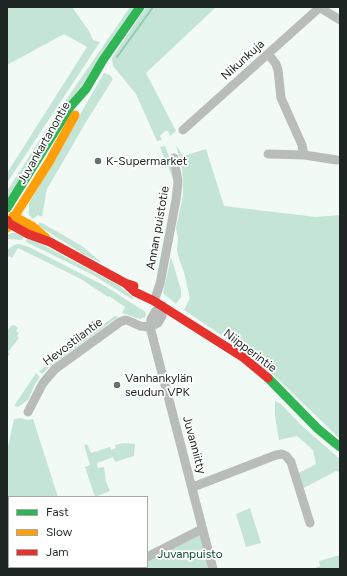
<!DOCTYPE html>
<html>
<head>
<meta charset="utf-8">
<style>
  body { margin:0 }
  #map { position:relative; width:347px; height:576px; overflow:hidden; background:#f2faf6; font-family:Figtree,sans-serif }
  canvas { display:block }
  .frame { position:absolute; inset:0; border:8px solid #1d2622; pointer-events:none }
  .legend { position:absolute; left:8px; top:496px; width:140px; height:72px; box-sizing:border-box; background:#fff; border:1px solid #a5a8a7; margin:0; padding:5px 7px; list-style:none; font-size:12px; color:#1d2622 }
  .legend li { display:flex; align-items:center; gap:8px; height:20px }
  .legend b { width:20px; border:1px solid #a5a8a7 }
</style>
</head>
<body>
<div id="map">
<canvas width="347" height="576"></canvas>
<div class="frame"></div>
<ul class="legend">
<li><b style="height:5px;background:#30b455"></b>Fast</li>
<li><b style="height:5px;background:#ff9f0a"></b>Slow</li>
<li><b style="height:5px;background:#e5322d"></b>Jam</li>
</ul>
</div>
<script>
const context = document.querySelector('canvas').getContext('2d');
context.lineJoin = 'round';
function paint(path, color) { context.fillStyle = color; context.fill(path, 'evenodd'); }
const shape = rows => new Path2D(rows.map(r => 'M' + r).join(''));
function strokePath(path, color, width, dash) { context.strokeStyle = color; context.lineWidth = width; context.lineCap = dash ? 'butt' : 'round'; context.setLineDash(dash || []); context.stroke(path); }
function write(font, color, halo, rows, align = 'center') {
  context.font = font + ' Figtree,sans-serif'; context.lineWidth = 3.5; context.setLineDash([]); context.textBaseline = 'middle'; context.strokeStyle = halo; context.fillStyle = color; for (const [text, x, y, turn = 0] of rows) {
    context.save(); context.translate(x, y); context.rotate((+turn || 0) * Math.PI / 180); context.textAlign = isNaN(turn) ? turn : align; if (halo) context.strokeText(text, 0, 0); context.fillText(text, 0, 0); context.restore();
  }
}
const green = shape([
  [7,7,72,7,89,31,93,40,100,42,7,183,7,173,87,47,64,34,7,65],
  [130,7,136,7,7,199,7,191,57,113],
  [146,7,216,7,146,73,176,131,170,136,168,131,165,131,160,136,162,140,157,141,136,94,113,66,112,58],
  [104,73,110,75,113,79,86,122,47,189,42,217,38,215,33,219,29,215,29,203],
  [176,145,183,156,206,149,224,206,316,217,340,215,340,439,257,359,184,310,190,298,184,272,179,259,177,250,178,238,176,228,183,196,183,183,182,168],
  [165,146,170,159,173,179,160,147],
  [39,223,42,223,82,246,102,263,85,255,37,225],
  [12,233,17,233,25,235,22,240,7,239,7,235],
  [28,237,118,285,134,298,132,299,93,275,69,263,26,242,26,240],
  [19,244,29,247,105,286,144,311,146,313,145,317,140,319,122,313,125,307,109,296,108,297,81,279,18,248,12,258,9,256,7,259,7,250,14,245],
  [171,257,181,290,181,297,176,304,163,293],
  [115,316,118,317,49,367,42,374,39,371],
  [14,325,18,328,16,331,19,333,17,336,19,338,8,352,10,354,7,357,7,331,11,326],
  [36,373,40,377,35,384,28,400,18,407,14,406],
  [275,401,281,404,303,427,340,459,340,473,336,471,302,489,297,474,316,464,313,450,297,436,279,440,275,416],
  [21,418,27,420,33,419,58,497,9,497,9,567,84,567,85,569,7,569,7,451,14,419],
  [124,443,135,444,134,456,115,462,113,457,97,463,98,468,104,467,106,482,110,491,95,497,85,467,90,465,84,445,87,444,91,453,110,447,111,450,116,448,115,445],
  [250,508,261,543,246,547,236,514],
  [199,533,210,569,130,569,134,567,147,567,147,560],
  [340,555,340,569,313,569,320,566,319,561]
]);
const stream = shape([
  [117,57,153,7]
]);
const street = shape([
  [319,7,340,20],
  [268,54,276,64,278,70,281,98,302,145,304,155],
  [183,130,319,8],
  [268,154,304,155,337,160],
  [154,301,160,284,176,200,178,182,174,158],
  [162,306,155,312,151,319,150,327,213,569],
  [150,327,158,323,162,316,162,306],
  [28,412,43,383,55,369,120,322,125,320,129,321,140,326,150,327],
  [193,487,276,455,282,454,286,456,291,462,310,523],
  [147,557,202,529],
  [126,567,127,567]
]);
const fast = shape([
  [7,208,70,107,86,89,103,60,140,7],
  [268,378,318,429,340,447]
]);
const slow = shape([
  [13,216,32,226,46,238],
  [7,228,49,162,75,115]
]);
const jam = shape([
  [7,220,10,224,28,234,50,242,125,283,134,286],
  [125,283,135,292,154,301,244,358,268,378]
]);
const markers = [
  [98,161,4,"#68706c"],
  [117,385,4,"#68706c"]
];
const streetNames = [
  ["Nikunkuja",243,60,-42],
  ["Juvankartanontie",44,143,-60],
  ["Annan puistotie",158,228,-80],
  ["Hevostilantie",73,342,-37],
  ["Niipperintie",250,351,37],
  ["Juvanniitty",194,445,75]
];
const poiNames = [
  ["K-Supermarket",106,161],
  ["Vanhankylän",125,378],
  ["seudun VPK",125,392]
];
const parkNames = [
  ["Juvanpuisto",190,554]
];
paint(green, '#c4e5d5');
strokePath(stream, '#93c9b1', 2);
strokePath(street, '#b9bdba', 9);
strokePath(fast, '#30b455', 9);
strokePath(slow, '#ff9f0a', 9);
strokePath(jam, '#e5322d', 9);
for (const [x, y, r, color] of markers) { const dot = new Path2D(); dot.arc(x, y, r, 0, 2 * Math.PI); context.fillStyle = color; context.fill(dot); strokePath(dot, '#fff', 1.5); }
write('12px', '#1d2622', '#fff', streetNames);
write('12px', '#1d2622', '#fff', poiNames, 'left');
write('12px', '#0e4b36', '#fff', parkNames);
</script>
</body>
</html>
